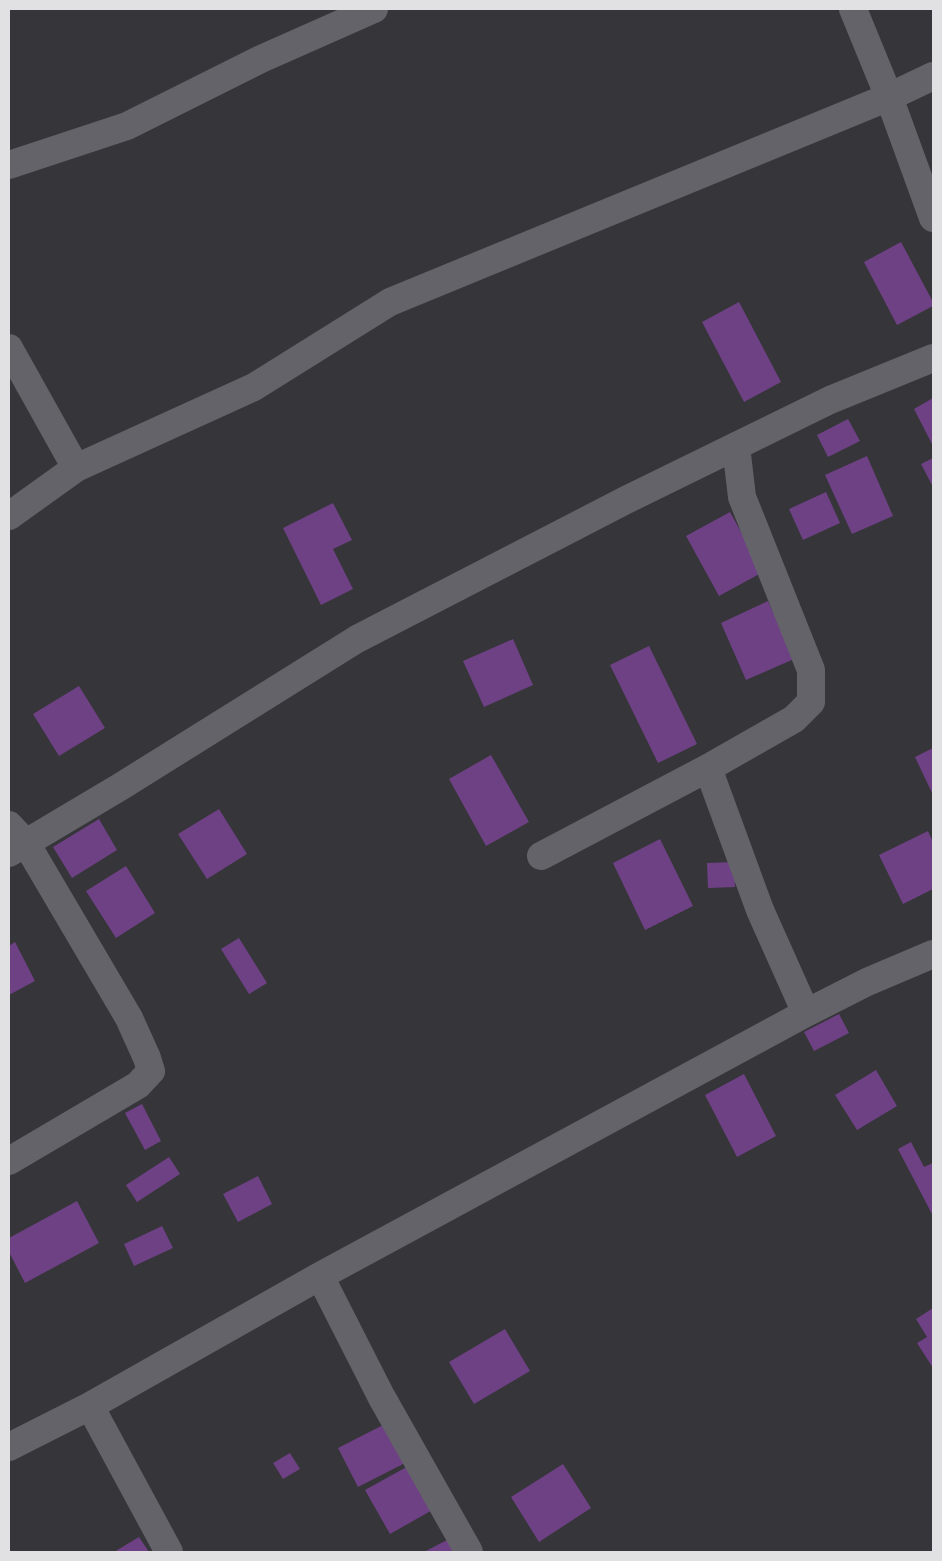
<!DOCTYPE html>
<html>
<head>
<meta charset="utf-8">
<style>
  body { margin:0 }
  #map { position:relative; width:942px; height:1561px; overflow:hidden; background:#36353a; font-family:"Roboto Condensed",sans-serif }
  canvas { display:block }
  .frame { position:absolute; inset:0; border:10px solid #e1e1e4; pointer-events:none }
</style>
</head>
<body>
<div id="map">
<canvas width="942" height="1561"></canvas>
<div class="frame"></div>
</div>
<script>
const context = document.querySelector('canvas').getContext('2d');
context.lineJoin = 'round';
function paint(path, color) { context.fillStyle = color; context.fill(path, 'evenodd'); }
const shape = rows => new Path2D(rows.map(r => 'M' + r).join(''));
function strokePath(path, color, width, dash) { context.strokeStyle = color; context.lineWidth = width; context.lineCap = dash ? 'butt' : 'round'; context.setLineDash(dash || []); context.stroke(path); }
const building = shape([
  [901,242,933,302,933,306,897,325,864,262],
  [739,302,781,382,744,402,702,322],
  [933,398,933,446,914,409],
  [848,419,860,441,828,457,817,435],
  [867,456,893,516,852,534,825,475],
  [933,458,933,487,921,464],
  [826,492,840,523,803,540,789,509],
  [333,503,352,540,333,549,353,589,321,605,283,528],
  [730,512,763,572,719,596,686,536],
  [768,601,794,659,746,680,721,623],
  [513,639,533,685,484,707,463,661],
  [649,646,697,744,658,763,610,665],
  [79,686,105,728,59,756,33,714],
  [933,748,933,795,915,757],
  [491,755,529,822,486,846,449,779],
  [219,809,247,854,207,879,178,834],
  [99,819,117,850,72,878,53,847],
  [928,831,933,842,933,889,903,904,879,855],
  [660,839,693,906,645,930,613,863],
  [734,862,735,887,708,888,707,863],
  [126,866,155,913,116,938,86,891],
  [239,938,267,983,249,994,221,949],
  [15,942,35,981,9,995,9,946],
  [839,1014,849,1033,814,1051,804,1032],
  [876,1070,897,1106,857,1130,835,1095],
  [744,1074,776,1136,737,1157,705,1095],
  [142,1104,161,1141,145,1150,125,1113],
  [911,1142,924,1167,933,1163,933,1216,898,1149],
  [169,1157,180,1174,137,1202,126,1185],
  [258,1176,272,1204,238,1222,223,1194],
  [77,1201,99,1243,25,1283,9,1252,9,1238],
  [162,1226,173,1248,134,1266,124,1244],
  [933,1308,933,1368,917,1343,927,1337,916,1319],
  [505,1329,530,1371,474,1404,449,1362],
  [389,1422,409,1461,358,1487,338,1448],
  [290,1453,300,1469,283,1479,273,1463],
  [412,1464,436,1508,390,1534,365,1490],
  [563,1464,591,1508,539,1542,511,1497],
  [139,1537,149,1552,114,1552],
  [449,1539,456,1552,424,1552]
]);
const minor = shape([
  [853,9,889,97,933,218],
  [9,165,127,126,261,59,374,9],
  [9,348,76,468],
  [9,516,76,468,254,387,390,302,889,97,933,76],
  [708,768,760,910,806,1013],
  [9,825,26,843,129,1018,147,1058,151,1071,138,1085,9,1161],
  [9,853,120,787,357,639,626,500,830,400,933,358],
  [541,856,708,768,794,719,811,702,811,670,742,497,736,446],
  [320,1276,381,1396,469,1552],
  [90,1406,169,1552],
  [9,1447,90,1406,320,1276,806,1013,867,982,933,954]
]);
paint(building, '#6e4184');
strokePath(minor, '#646369', 28);
</script>
</body>
</html>
